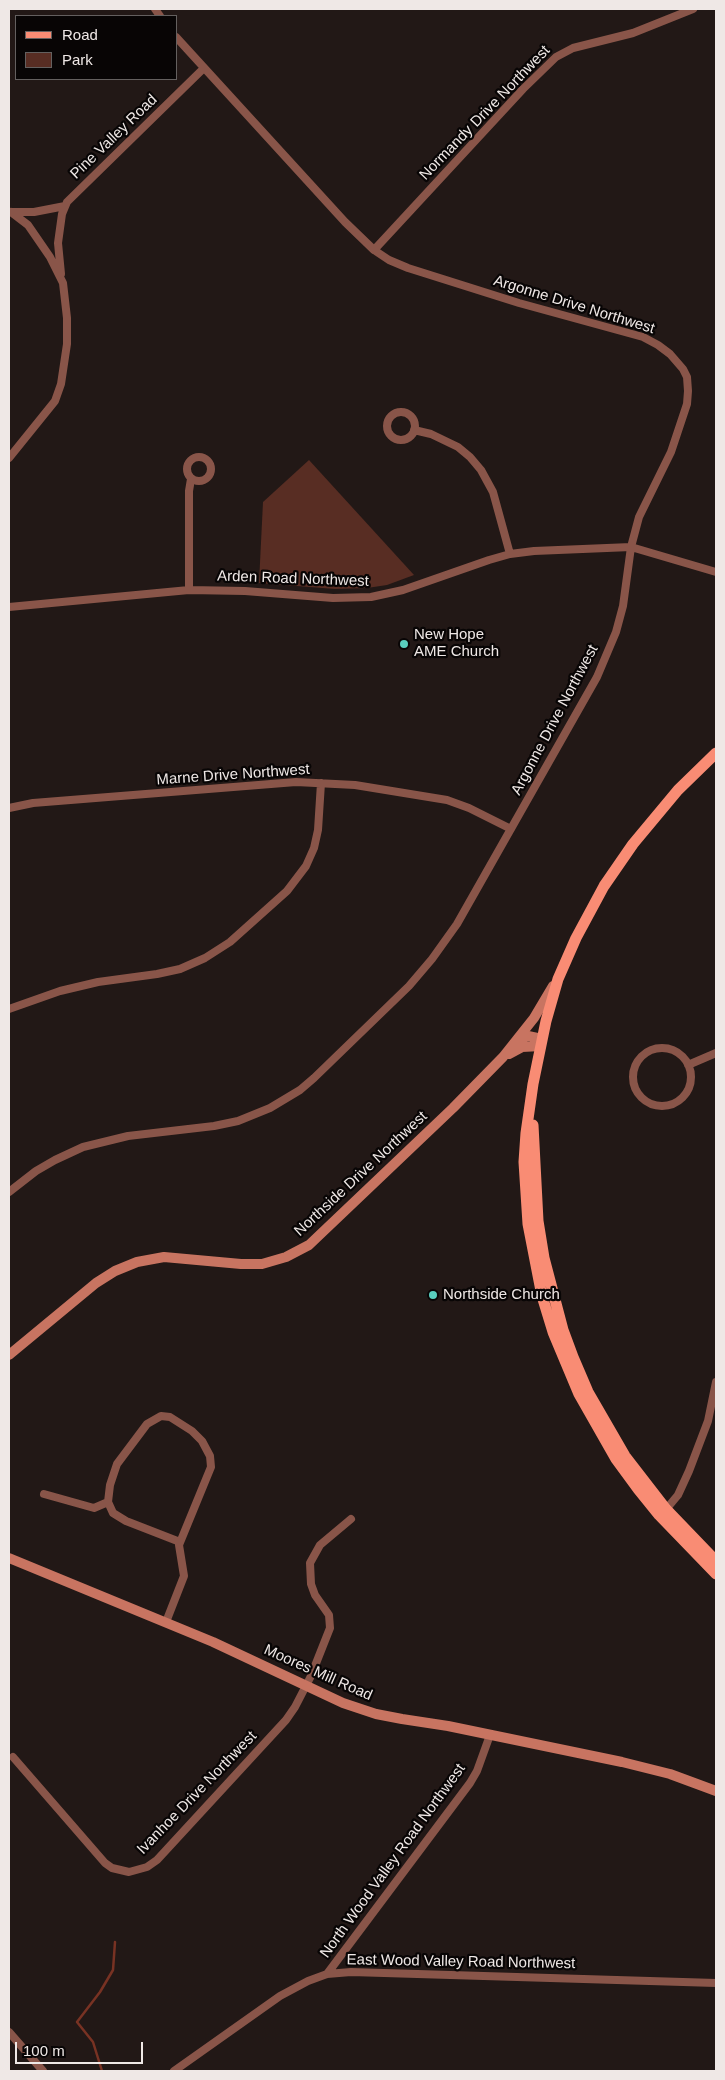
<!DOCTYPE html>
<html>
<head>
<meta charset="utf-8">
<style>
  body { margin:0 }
  #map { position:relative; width:725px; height:2080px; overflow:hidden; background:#221816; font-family:Helvetica,sans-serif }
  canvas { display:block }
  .frame { position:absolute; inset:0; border:10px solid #efe8e6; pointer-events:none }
  .legend { position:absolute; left:15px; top:15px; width:162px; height:65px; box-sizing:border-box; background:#080505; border:1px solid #64605f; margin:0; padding:6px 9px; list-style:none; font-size:15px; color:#efe8e6 }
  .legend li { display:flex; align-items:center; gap:10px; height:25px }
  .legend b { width:25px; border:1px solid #64605f }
  .scale { position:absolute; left:15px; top:2042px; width:128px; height:22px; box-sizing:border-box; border:2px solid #efe8e6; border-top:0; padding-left:6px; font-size:15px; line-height:18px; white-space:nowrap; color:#efe8e6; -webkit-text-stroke:4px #080505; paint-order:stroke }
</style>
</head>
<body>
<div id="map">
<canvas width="725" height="2080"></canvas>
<div class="frame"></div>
<ul class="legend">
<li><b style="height:6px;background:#f98c74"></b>Road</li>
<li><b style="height:14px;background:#582d23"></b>Park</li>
</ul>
<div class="scale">100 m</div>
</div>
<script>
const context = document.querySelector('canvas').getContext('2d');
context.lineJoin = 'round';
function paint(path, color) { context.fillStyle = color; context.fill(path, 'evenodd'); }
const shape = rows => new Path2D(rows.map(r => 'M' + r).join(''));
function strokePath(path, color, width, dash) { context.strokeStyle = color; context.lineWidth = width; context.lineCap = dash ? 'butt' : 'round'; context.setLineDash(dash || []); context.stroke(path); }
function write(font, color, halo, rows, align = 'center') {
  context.font = font + ' Helvetica,sans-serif'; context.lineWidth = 4.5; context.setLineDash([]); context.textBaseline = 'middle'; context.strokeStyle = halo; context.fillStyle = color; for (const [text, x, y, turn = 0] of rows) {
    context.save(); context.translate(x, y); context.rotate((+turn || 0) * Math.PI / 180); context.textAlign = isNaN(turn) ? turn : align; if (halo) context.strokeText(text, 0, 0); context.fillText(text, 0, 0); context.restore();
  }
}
const green = shape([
  [309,460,414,575,387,585,367,588,335,589,259,583,263,502]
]);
const stream = shape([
  [102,2071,93,2042,77,2022,100,1992,113,1970,115,1942]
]);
const street = shape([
  [155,9,160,16],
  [13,212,34,212,65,206],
  [374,250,523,89,556,57,573,48,633,33,693,9],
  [61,274,58,243,62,214,67,202,204,68],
  '387 426a14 14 0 1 1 28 0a14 14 0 1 1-28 0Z',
  [414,430,431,434,458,447,470,457,481,470,493,492,510,554],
  '187 469a12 12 0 1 1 24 0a12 12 0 1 1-24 0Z',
  [9,458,55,401,61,384,67,344,67,318,63,283,50,257,28,225,11,212],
  [189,590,189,491,191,479],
  [9,607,189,590,245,591,333,598,371,597,403,590,489,560,510,554,534,551,631,547,716,572],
  [9,808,33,803,296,782,355,785,447,800,469,808,511,829],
  [9,1009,60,991,98,982,157,974,180,969,205,958,230,942,287,891,306,866,314,848,318,830,321,783],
  '633 1077a29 29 0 1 1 58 0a29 29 0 1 1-58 0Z',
  [688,1065,716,1053],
  [9,1192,36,1171,55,1160,83,1147,128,1136,214,1126,238,1121,270,1108,300,1090,314,1078,409,986,432,959,457,924,597,677,616,632,623,606,631,547,639,517,671,452,687,404,688,391,687,377,683,369,670,354,658,345,643,337,519,303,408,268,389,260,374,250,345,222,176,37],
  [44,1494,94,1508,108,1502],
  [663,1513,678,1495,689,1471,708,1421,716,1382],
  [166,1622,184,1576,179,1545,211,1467,210,1456,202,1441,192,1431,170,1417,161,1416,147,1424,117,1464,110,1485,108,1502,113,1513,126,1521,180,1542],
  [13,1757,105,1863,112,1868,129,1872,147,1867,157,1860,286,1720,295,1707,311,1676,330,1628,329,1615,315,1595,311,1584,310,1563,320,1545,351,1519],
  [327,1974,470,1783,477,1771,490,1735],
  [9,2032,43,2071],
  [174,2071,280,1996,308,1981,327,1974,351,1972,716,1983]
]);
const secondary = shape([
  [517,1040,528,1036,542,1039],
  [509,1054,522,1047,541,1046],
  [9,1355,96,1283,115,1271,137,1262,164,1257,241,1264,262,1264,286,1257,309,1245,453,1108,503,1057,534,1018,553,986],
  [9,1558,213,1642,343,1703,376,1714,402,1719,448,1726,622,1762,670,1774,716,1791]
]);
const primary = shape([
  [716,753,678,790,633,844,604,886,576,938,558,979,546,1021,533,1084,526,1133,524,1162,528,1224,542,1296,553,1332,579,1394,616,1459,638,1489,659,1515,716,1574],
  [533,1125,538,1221,544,1258,563,1330,573,1357,588,1392,625,1456,666,1509,716,1561]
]);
const markers = [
  [404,644,5,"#59cebe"],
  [433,1295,5,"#59cebe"]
];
const streetNames = [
  ["Normandy Drive Northwest",485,113,-46],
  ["Pine Valley Road",114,137,-44],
  ["Argonne Drive Northwest",574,305,17],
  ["Arden Road Northwest",293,579,2],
  ["Argonne Drive Northwest",555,720,-62],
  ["Marne Drive Northwest",233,775,-4],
  ["Northside Drive Northwest",361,1174,-43],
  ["Moores Mill Road",318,1673,24],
  ["Ivanhoe Drive Northwest",197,1793,-46],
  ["North Wood Valley Road Northwest",393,1861,-54],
  ["East Wood Valley Road Northwest",461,1962,1]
];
const poiNames = [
  ["New Hope",414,635],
  ["AME Church",414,652],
  ["Northside Church",443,1295]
];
paint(green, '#582d23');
strokePath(stream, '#783223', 2.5);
strokePath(street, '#895549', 8);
strokePath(secondary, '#c87461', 10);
strokePath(primary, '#f98c74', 11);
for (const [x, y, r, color] of markers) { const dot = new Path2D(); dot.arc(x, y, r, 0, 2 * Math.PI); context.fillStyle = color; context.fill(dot); strokePath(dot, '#080505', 2); }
write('15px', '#efe8e6', '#080505', streetNames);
write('15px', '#efe8e6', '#080505', poiNames, 'left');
</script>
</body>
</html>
